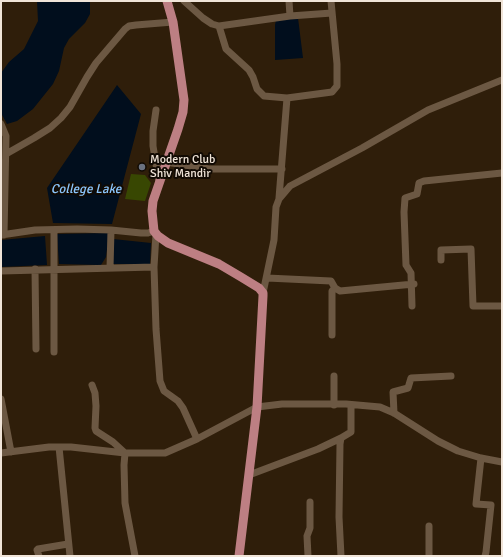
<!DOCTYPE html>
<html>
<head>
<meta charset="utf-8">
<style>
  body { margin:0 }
  #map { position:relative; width:503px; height:557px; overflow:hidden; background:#2f1e0a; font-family:Signika,sans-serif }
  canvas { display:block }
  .frame { position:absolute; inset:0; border:2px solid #f0e4d8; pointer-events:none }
</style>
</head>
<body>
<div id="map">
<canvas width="503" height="557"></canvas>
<div class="frame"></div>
</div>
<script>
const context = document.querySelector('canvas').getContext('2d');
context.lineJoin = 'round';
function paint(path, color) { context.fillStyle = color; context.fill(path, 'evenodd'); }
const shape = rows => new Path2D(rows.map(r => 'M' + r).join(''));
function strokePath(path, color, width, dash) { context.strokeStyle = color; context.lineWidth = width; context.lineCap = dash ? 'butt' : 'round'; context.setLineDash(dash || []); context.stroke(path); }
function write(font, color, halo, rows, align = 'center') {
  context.font = font + ' Signika,sans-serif'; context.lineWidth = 4; context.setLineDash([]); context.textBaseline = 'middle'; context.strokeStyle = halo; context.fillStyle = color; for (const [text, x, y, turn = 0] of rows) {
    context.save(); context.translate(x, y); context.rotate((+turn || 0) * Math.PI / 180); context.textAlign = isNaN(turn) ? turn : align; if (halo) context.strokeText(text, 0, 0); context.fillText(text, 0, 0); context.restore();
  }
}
const green = shape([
  [131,174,145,175,151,183,145,201,125,199]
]);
const water = shape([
  [37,1,90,1,90,14,85,23,69,39,64,48,59,71,53,84,33,109,17,121,7,124,1,113,1,73,9,62,24,49,38,21],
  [298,18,303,58,275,60,275,25,276,20],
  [117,85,141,114,112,224,53,223,47,188],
  [109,233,106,257,101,265,59,264,57,234],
  [45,236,47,265,1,267,1,240],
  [113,239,151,243,150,264,111,264]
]);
const minor = shape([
  [184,1,203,18,212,24,219,26,290,16,289,1],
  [290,16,332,13],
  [219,26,226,49,249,70,253,77,257,89,264,96,287,98,332,92,337,86,337,64,331,1],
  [156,110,153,131,153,146,159,182],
  [1,124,6,136,4,235],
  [6,154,34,138,50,128,61,118,70,107,87,77,96,63,125,29,129,26,136,25,173,22],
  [166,162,209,169,282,169],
  [279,198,287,98],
  [54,230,54,352],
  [156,234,154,267,156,329,160,381,164,391,178,401,183,408,197,439],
  [1,235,35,230,77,229,111,230,141,233,148,233,154,231],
  [441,260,441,250,471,249,473,306,502,306],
  [110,268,111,230],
  [35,269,36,349],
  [1,271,154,267],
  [267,278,331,281,335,288,340,291,414,284],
  [263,293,274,240,276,207,279,199,290,186,362,148,428,110,502,80],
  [412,306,411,273,406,265,404,212,405,198,417,194,419,183,424,181,502,173],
  [332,335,332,291,335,288],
  [334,376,334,405],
  [92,385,95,393,96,406,95,428,96,431,113,442,125,453,124,465,125,503,135,556],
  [1,399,11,452],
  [394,413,393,392,408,388,411,378,451,376],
  [59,447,70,556],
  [1,453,49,447,71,447,125,453,165,453,197,439,257,407,282,404,346,404,380,407,394,413,438,441,458,451,481,458,502,462],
  [481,458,476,504,491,505,486,552,485,556],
  [249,475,318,449,341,438],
  [429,526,429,556],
  [39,556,37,550,38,549,68,544],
  [308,556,307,536,310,528,310,502],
  [341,556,339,517,340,444,341,438,351,432,351,405]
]);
const major = shape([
  [167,1,173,22,184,100,183,112,178,129,153,201,152,211,154,231,158,236,168,243,219,264,241,277,259,288,263,293,263,296,257,407,239,556]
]);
const markers = [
  [142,167,4,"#6b7280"]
];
const poiNames = [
  ["Modern Club",150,160],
  ["Shiv Mandir",150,174]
];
const waterNames = [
  ["College Lake",86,190]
];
paint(green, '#384702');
paint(water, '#010e1d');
strokePath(minor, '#6c5843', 7);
strokePath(major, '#bd7f83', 9);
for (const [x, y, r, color] of markers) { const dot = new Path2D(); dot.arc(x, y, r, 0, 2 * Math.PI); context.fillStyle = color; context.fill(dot); strokePath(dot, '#110a03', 1.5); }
write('12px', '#f0e4d8', '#110a03', poiNames, 'left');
write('italic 13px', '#8bc6fd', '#110a03', waterNames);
</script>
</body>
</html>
